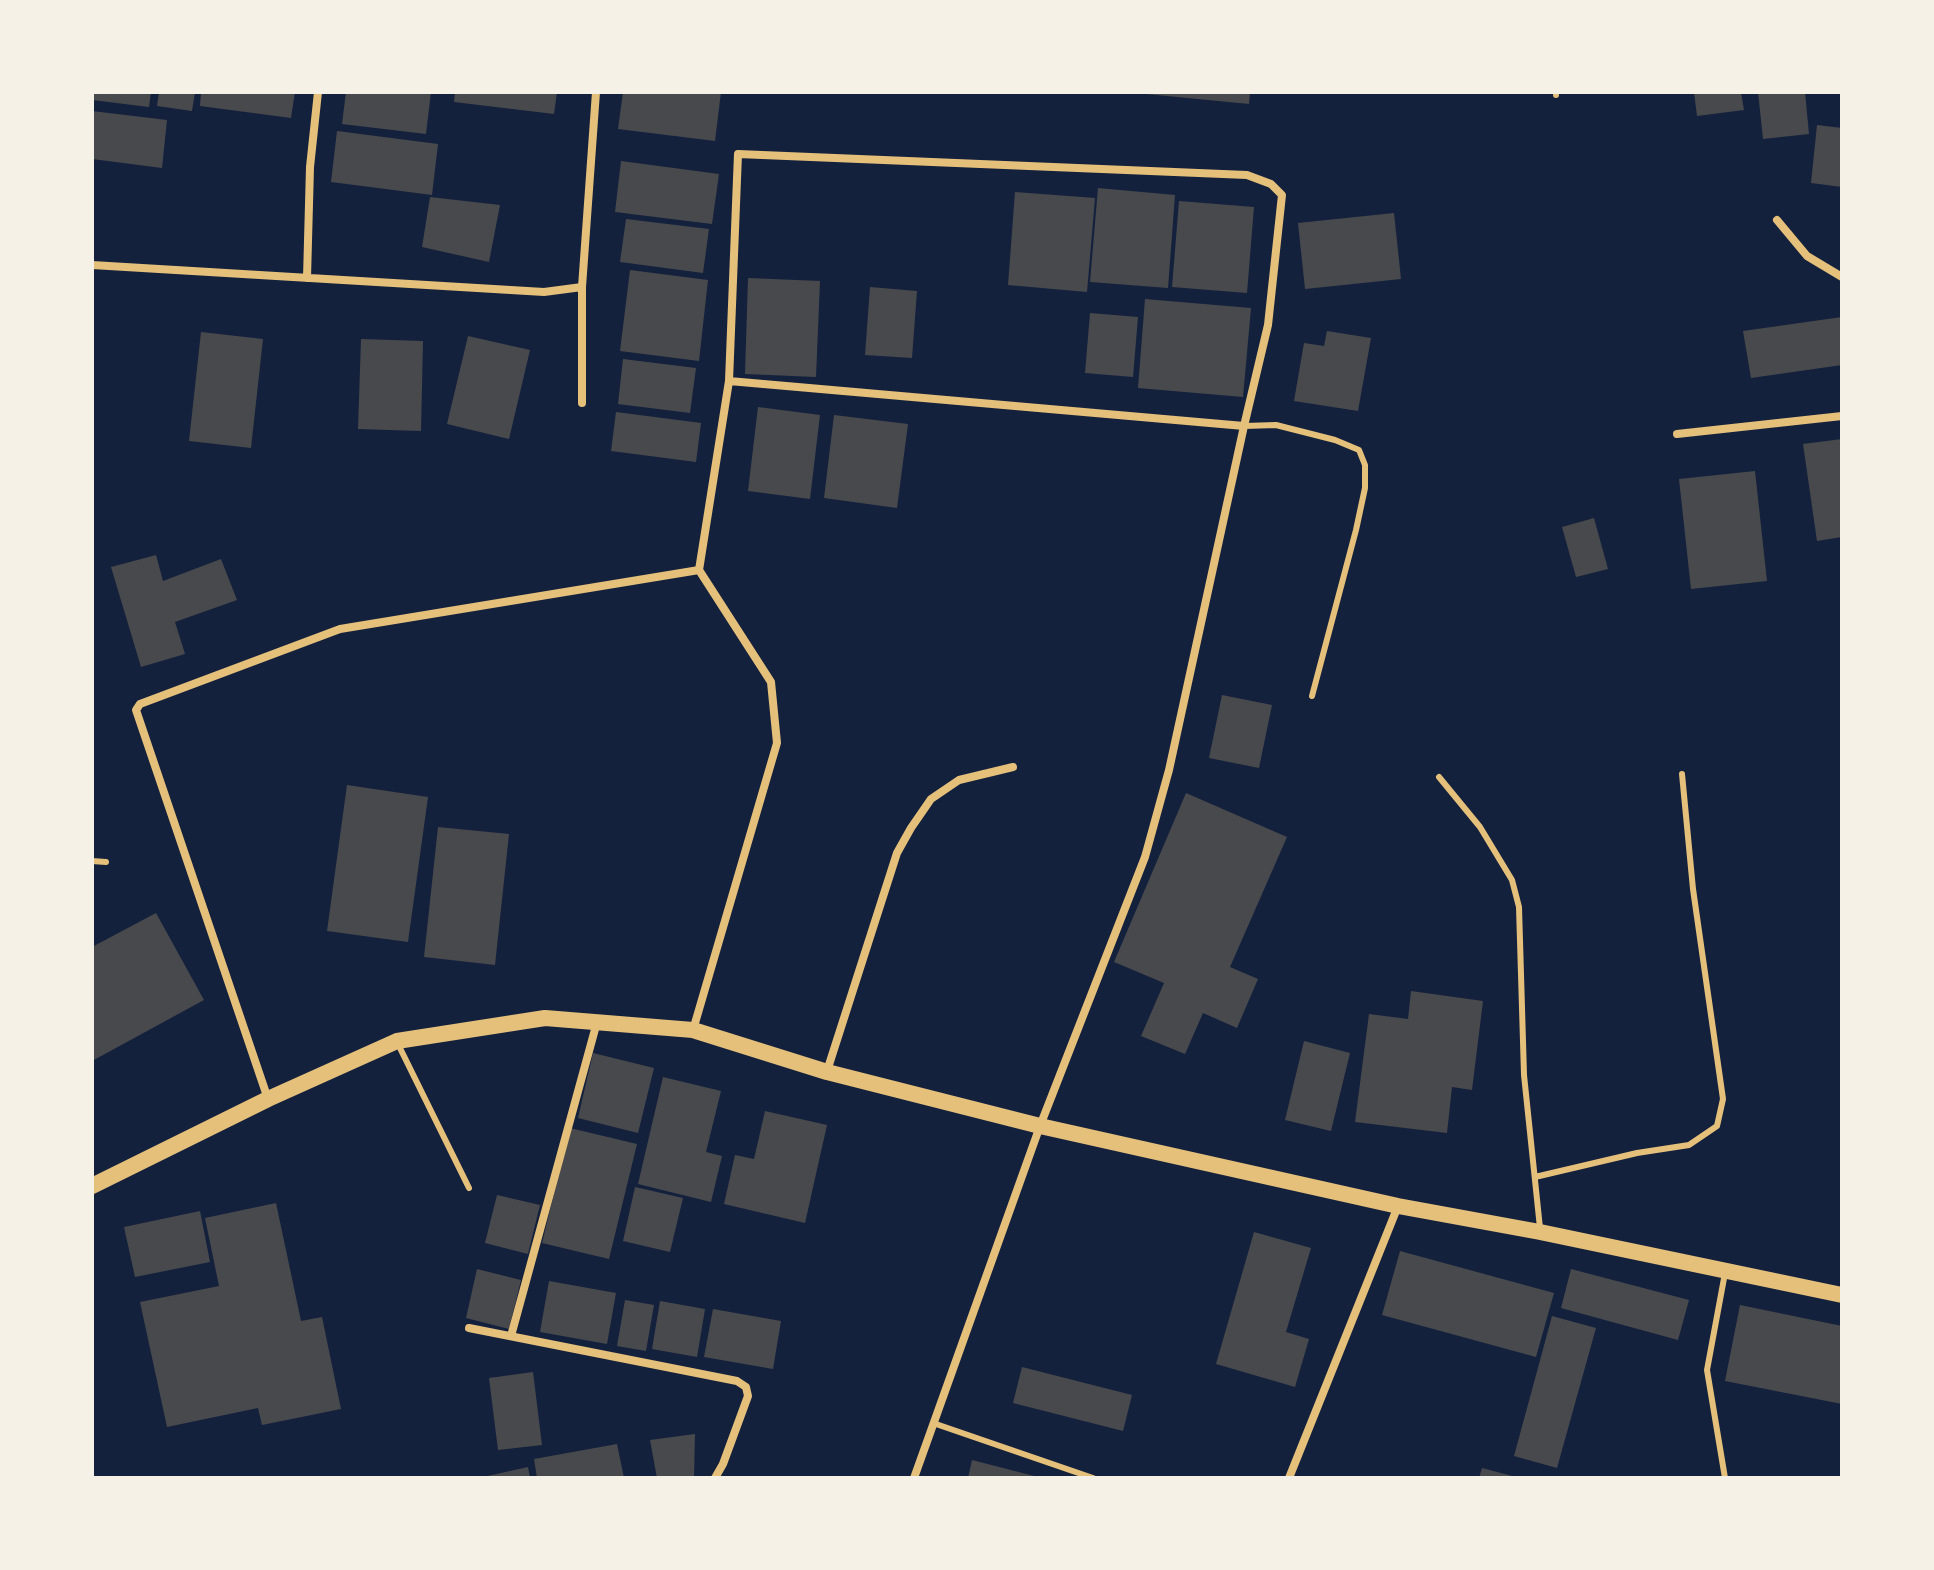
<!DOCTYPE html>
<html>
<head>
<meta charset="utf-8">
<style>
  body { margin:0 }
  #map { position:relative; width:1934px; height:1570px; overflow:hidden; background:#14213d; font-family:Quicksand,sans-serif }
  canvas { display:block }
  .frame { position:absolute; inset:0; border:94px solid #f6f1e7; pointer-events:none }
</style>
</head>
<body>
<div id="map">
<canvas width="1934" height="1570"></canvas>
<div class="frame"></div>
</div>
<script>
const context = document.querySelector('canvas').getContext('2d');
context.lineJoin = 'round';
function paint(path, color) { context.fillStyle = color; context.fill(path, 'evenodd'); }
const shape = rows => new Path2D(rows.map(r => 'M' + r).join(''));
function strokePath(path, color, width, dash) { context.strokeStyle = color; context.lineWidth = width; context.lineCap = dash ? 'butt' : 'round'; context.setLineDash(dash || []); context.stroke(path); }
const building = shape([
  [92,92,151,92,149,107,92,100],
  [159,92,195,92,192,111,157,106],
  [201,92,295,92,291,118,200,106],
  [346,92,431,92,426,134,342,124],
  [455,92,557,92,554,114,454,102],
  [623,92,721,92,715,141,618,129],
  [1126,92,1250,92,1249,104],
  [1694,92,1741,92,1744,110,1697,116],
  [1758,92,1805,92,1809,134,1763,139],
  [92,111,167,120,162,168,92,159],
  [1817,125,1842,128,1842,187,1811,183],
  [337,131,438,144,432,195,331,182],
  [621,161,719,174,712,224,615,212],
  [1098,188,1175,195,1168,288,1090,282],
  [1015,192,1095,198,1087,292,1008,285],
  [430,197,500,205,489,262,422,247],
  [1179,201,1254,207,1247,293,1172,287],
  [1394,213,1401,279,1305,289,1298,223],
  [626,219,709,229,703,273,620,262],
  [630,270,708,280,699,361,620,351],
  [748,278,820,281,816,377,745,374],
  [870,287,917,291,912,358,865,355],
  [1145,299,1251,308,1243,397,1138,388],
  [1090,313,1138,317,1133,377,1085,373],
  [1842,317,1842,365,1751,378,1743,331],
  [1327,331,1371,338,1358,411,1294,401,1304,343,1324,346],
  [201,332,263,339,251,448,189,441],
  [468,336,530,350,509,439,447,424],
  [361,339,423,341,421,431,358,429],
  [623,359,696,368,690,413,618,404],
  [758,407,820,415,810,499,748,491],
  [616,412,701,423,696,462,611,451],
  [834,415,908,424,897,508,824,498],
  [1842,439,1842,537,1817,541,1803,444],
  [1755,471,1767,581,1691,589,1679,479],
  [1594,518,1608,569,1576,577,1562,527],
  [156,555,163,581,221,559,237,600,175,622,185,654,141,667,111,567],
  [1222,695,1272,705,1259,768,1209,758],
  [347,785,428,797,408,942,327,931],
  [1186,793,1287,837,1230,967,1258,979,1237,1028,1203,1013,1185,1054,1141,1036,1164,983,1114,962],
  [438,827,509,834,495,965,424,957],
  [156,913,204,1000,92,1061,92,947],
  [1411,991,1483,1001,1472,1090,1452,1087,1447,1133,1355,1122,1369,1014,1408,1019],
  [1304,1041,1350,1053,1331,1131,1285,1120],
  [593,1053,654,1068,638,1133,578,1118],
  [663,1077,721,1091,706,1152,722,1156,711,1202,638,1184],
  [765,1111,827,1125,805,1223,724,1204,735,1155,754,1159],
  [570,1128,637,1144,609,1259,542,1243],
  [635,1187,683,1198,670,1252,623,1241],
  [497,1195,540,1205,528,1254,485,1243],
  [276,1203,301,1321,322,1317,341,1409,262,1425,258,1408,167,1427,140,1302,219,1286,205,1218],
  [200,1211,210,1262,135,1277,124,1227],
  [1254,1232,1311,1248,1286,1332,1309,1339,1295,1387,1216,1364],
  [1400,1251,1554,1293,1536,1357,1382,1315],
  [477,1269,521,1280,509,1329,466,1318],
  [1571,1269,1689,1300,1678,1340,1561,1308],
  [549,1281,616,1293,607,1344,540,1332],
  [625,1300,654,1305,646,1351,617,1346],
  [660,1301,705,1309,697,1357,652,1349],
  [1740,1305,1842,1326,1842,1404,1725,1381],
  [713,1309,781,1321,773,1369,704,1357],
  [1552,1316,1596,1328,1557,1468,1514,1456],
  [1022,1367,1132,1395,1123,1431,1013,1403],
  [533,1372,542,1445,498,1450,489,1378],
  [695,1434,694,1478,657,1478,650,1440],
  [617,1444,624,1478,537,1478,534,1459],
  [972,1460,1038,1477,1037,1478,968,1478],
  [528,1467,530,1478,483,1478,483,1477],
  [1482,1468,1516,1477,1516,1478,1479,1478]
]);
const service = shape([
  [1556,92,1556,95],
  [1244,426,1276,425,1335,440,1359,450,1365,465,1365,488,1356,530,1312,696],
  [1439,777,1480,827,1512,880,1519,907,1524,1075,1540,1228],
  [92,861,106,862],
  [398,1044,469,1188],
  [1535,1177,1637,1153,1689,1145,1717,1126,1723,1099,1693,889,1682,774],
  [1725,1273,1707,1370,1725,1478],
  [933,1423,1093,1478]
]);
const minor = shape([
  [1777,220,1807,256,1842,277],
  [92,265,544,292,582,287],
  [307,278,310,167,318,92],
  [582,403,582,287,596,92],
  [1677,434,1842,416],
  [693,1030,777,743,771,682,699,570,729,381,738,154,1247,175,1271,184,1282,195,1268,325,1244,426,729,381],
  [827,1071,897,853,911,828,931,799,959,780,1013,767],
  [268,1099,136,710,140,704,340,629,699,570],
  [469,1328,737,1381,746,1387,748,1396,723,1464,715,1478],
  [511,1336,597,1022],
  [914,1478,1040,1126,1145,857,1169,770,1244,426],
  [1289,1478,1398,1206]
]);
const secondary = shape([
  [92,1186,268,1099,397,1041,545,1018,693,1030,827,1072,1040,1126,1398,1206,1540,1232,1842,1295]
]);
paint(building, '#48494c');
strokePath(service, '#e5c07b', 6);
strokePath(minor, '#e5c07b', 8);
strokePath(secondary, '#e5c07b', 16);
</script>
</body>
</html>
